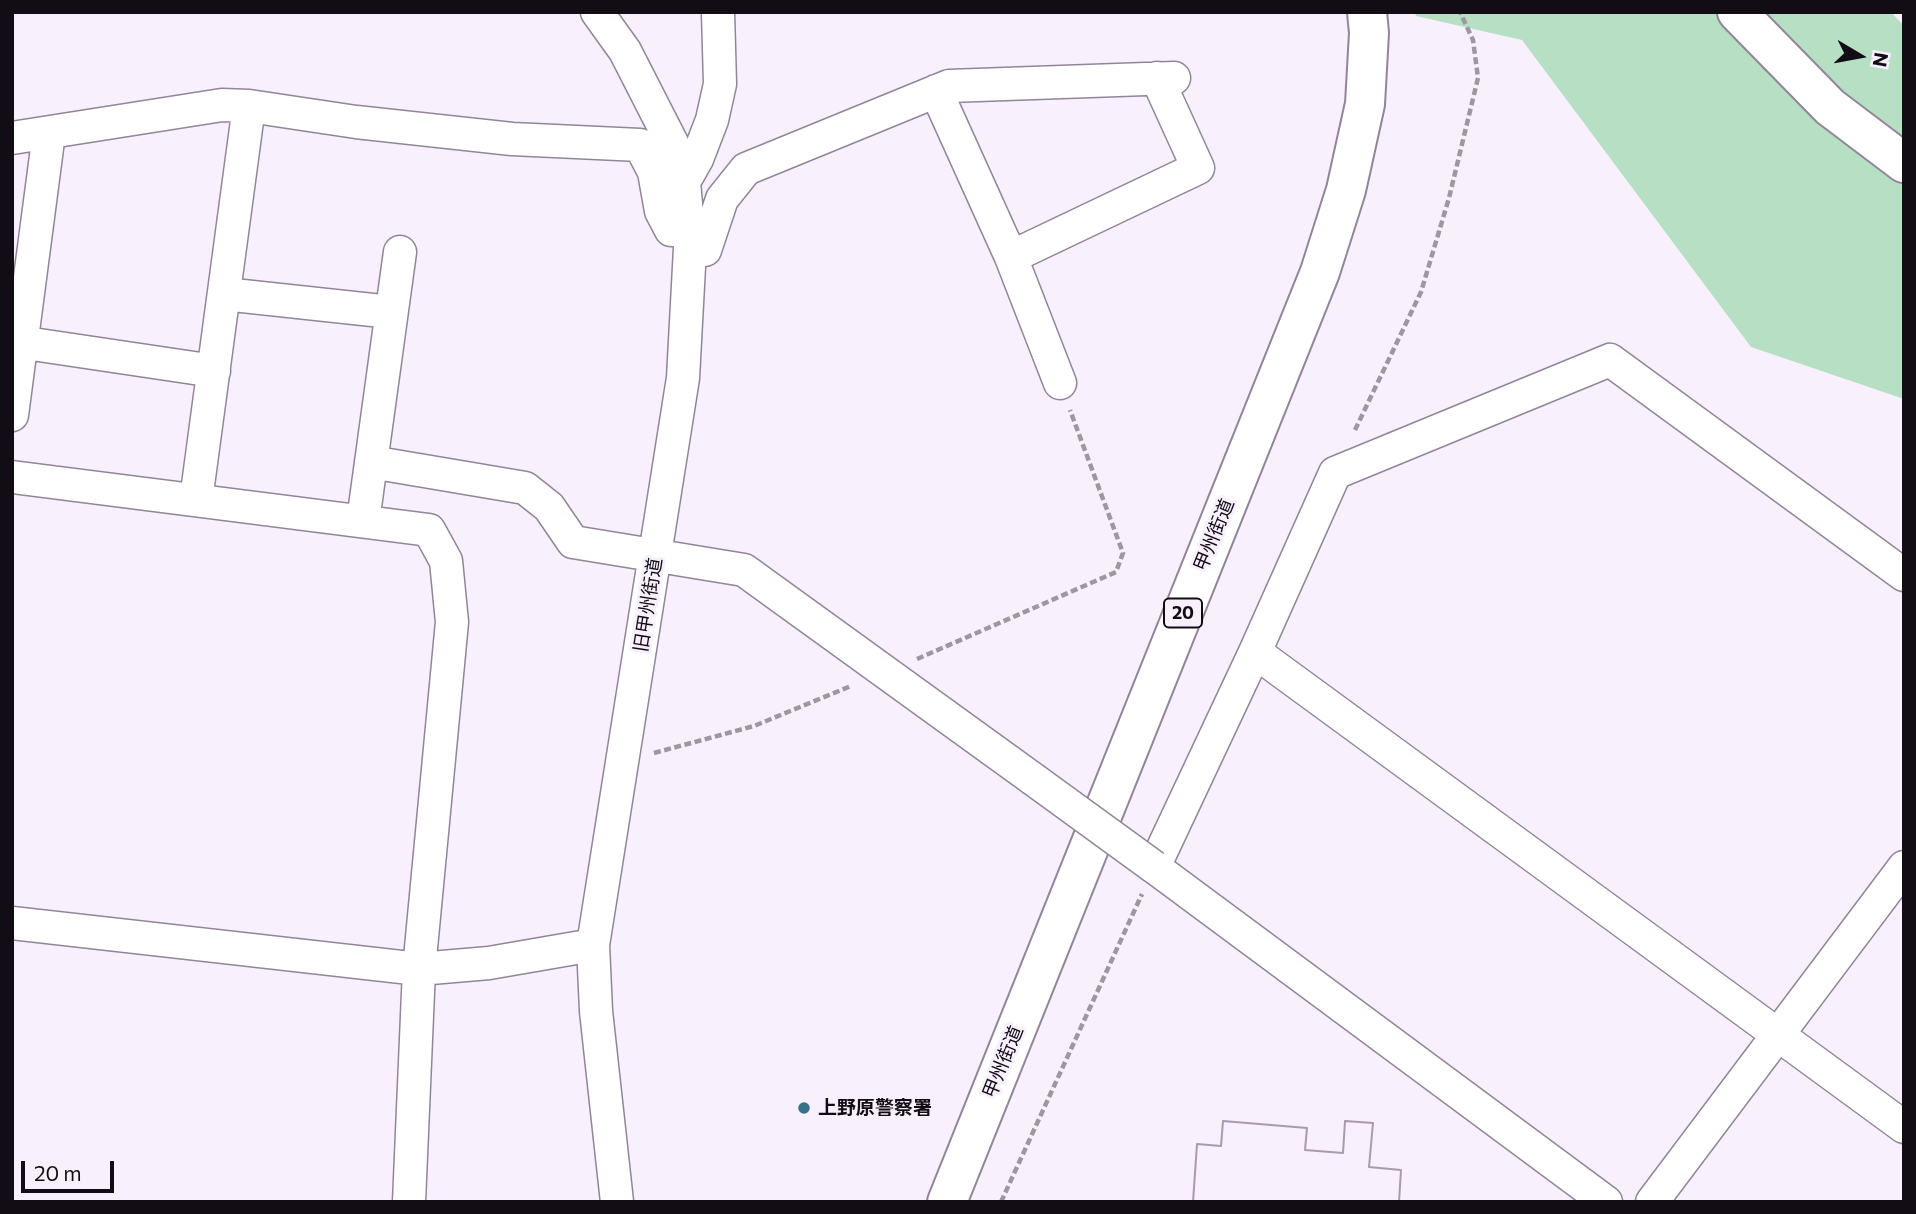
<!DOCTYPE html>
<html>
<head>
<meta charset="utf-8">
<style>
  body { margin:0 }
  #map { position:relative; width:1916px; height:1214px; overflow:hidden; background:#f8f0fd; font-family:Commissioner,sans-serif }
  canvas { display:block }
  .frame { position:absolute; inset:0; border:14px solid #120d14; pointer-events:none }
  .north { position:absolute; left:1825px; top:21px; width:70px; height:70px; -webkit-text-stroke:5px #f8f0fd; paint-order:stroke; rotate:100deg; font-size:19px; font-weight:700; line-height:28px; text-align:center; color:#120d14 }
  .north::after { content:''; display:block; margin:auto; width:24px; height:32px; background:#120d14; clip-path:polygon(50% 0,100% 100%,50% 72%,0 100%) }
  .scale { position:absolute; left:21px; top:1161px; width:93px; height:32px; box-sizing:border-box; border:4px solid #120d14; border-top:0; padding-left:9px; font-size:21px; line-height:24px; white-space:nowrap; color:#120d14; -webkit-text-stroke:5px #f8f0fd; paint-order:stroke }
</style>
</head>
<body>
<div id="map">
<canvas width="1916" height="1214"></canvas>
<div class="frame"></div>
<div class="north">N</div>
<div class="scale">20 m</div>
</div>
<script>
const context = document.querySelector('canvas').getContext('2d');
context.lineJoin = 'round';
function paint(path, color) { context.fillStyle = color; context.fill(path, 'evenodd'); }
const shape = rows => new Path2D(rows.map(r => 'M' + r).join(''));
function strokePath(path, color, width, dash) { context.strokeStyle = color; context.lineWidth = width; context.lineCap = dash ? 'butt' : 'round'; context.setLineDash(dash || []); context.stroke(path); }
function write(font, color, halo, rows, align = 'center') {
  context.font = font + ' Commissioner,"Noto Sans JP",sans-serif'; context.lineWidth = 6; context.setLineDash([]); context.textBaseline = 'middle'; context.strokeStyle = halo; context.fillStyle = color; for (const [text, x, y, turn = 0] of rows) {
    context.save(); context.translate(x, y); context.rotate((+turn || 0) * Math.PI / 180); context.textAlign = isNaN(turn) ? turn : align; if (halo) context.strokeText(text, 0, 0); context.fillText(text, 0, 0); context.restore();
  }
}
const green = shape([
  [1415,12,1891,12,1904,26,1904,399,1751,347,1522,40,1416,16]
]);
const building = shape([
  [1223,1121,1307,1128,1305,1150,1343,1153,1345,1121,1373,1123,1369,1167,1401,1170,1399,1202,1193,1202,1197,1144,1221,1146,1223,1121],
  [1223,1121,1307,1128,1305,1150,1343,1153,1345,1121,1373,1123,1369,1167,1401,1170,1399,1202,1193,1202,1197,1144,1221,1146,1223,1121]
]);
const path = shape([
  [1355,430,1421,292,1449,198,1478,78,1473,40,1460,12],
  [917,659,1116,572,1123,553,1070,410],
  [654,753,754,726,851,686],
  [1001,1202,1142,894]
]);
const minor = shape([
  [597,12,625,51,672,143,684,182,690,248,683,378,593,945,596,1011,617,1202],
  [936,91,1011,257,1198,168,1157,78],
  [12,138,222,105,249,106,356,122,512,139,640,145,654,172,661,211,671,230,684,182,697,159,712,120,720,84,718,12],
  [690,248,705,250,722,199,746,169,949,86,1174,78],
  [1011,257,1060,383],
  [224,294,391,312],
  [12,341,214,371],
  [12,415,49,133],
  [371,462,525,488,549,507,573,542,744,570,1033,779],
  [12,477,429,530,446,561,452,622,419,969,409,1202],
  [196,500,249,106],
  [363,521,400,252],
  [1255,652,1904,1127],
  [12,923,419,969,489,963,593,945],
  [1606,1202,1154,867,1255,652,1335,473,1610,360,1904,575],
  [1652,1202,1904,867]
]);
const major = shape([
  [1737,12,1830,107,1904,163]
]);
const highway = shape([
  [947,1202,1320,272,1346,190,1365,104,1369,33,1367,12]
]);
const minorBridge = shape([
  [1033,779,1154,867]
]);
const markers = [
  [804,1108,7,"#37728a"]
];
const shields = [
  [1183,613,38]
];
const shieldNames = [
  ["20",1183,613]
];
const streetNames = [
  ["甲州街道",1214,535,-68],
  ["旧甲州街道",648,605,-81],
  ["甲州街道",1003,1062,-68]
];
const poiNames = [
  ["上野原警察署",818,1108]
];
paint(green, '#b6dfc4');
paint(building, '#d8b1e1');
strokePath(building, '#aa9aad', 2);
strokePath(minor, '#928599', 35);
strokePath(major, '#928599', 42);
strokePath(highway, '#928599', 42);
strokePath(path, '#9e97a2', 4.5, [7, 3.5]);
strokePath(minor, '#fff', 32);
strokePath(major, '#fff', 38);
strokePath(highway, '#fff', 38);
strokePath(minorBridge, '#928599', 35, []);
strokePath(minorBridge, '#fff', 32);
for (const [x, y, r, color] of markers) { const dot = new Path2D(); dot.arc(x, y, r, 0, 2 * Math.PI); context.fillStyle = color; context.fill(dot); strokePath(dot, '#f8f0fd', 2.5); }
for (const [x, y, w] of shields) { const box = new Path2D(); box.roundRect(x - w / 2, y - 14.5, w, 29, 5); context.fillStyle = '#f8f0fd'; context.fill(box); strokePath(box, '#120d14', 2); }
write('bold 18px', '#120d14', null, shieldNames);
write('19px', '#120d14', '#f8f0fd', streetNames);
write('bold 19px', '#120d14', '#f8f0fd', poiNames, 'left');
</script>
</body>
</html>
